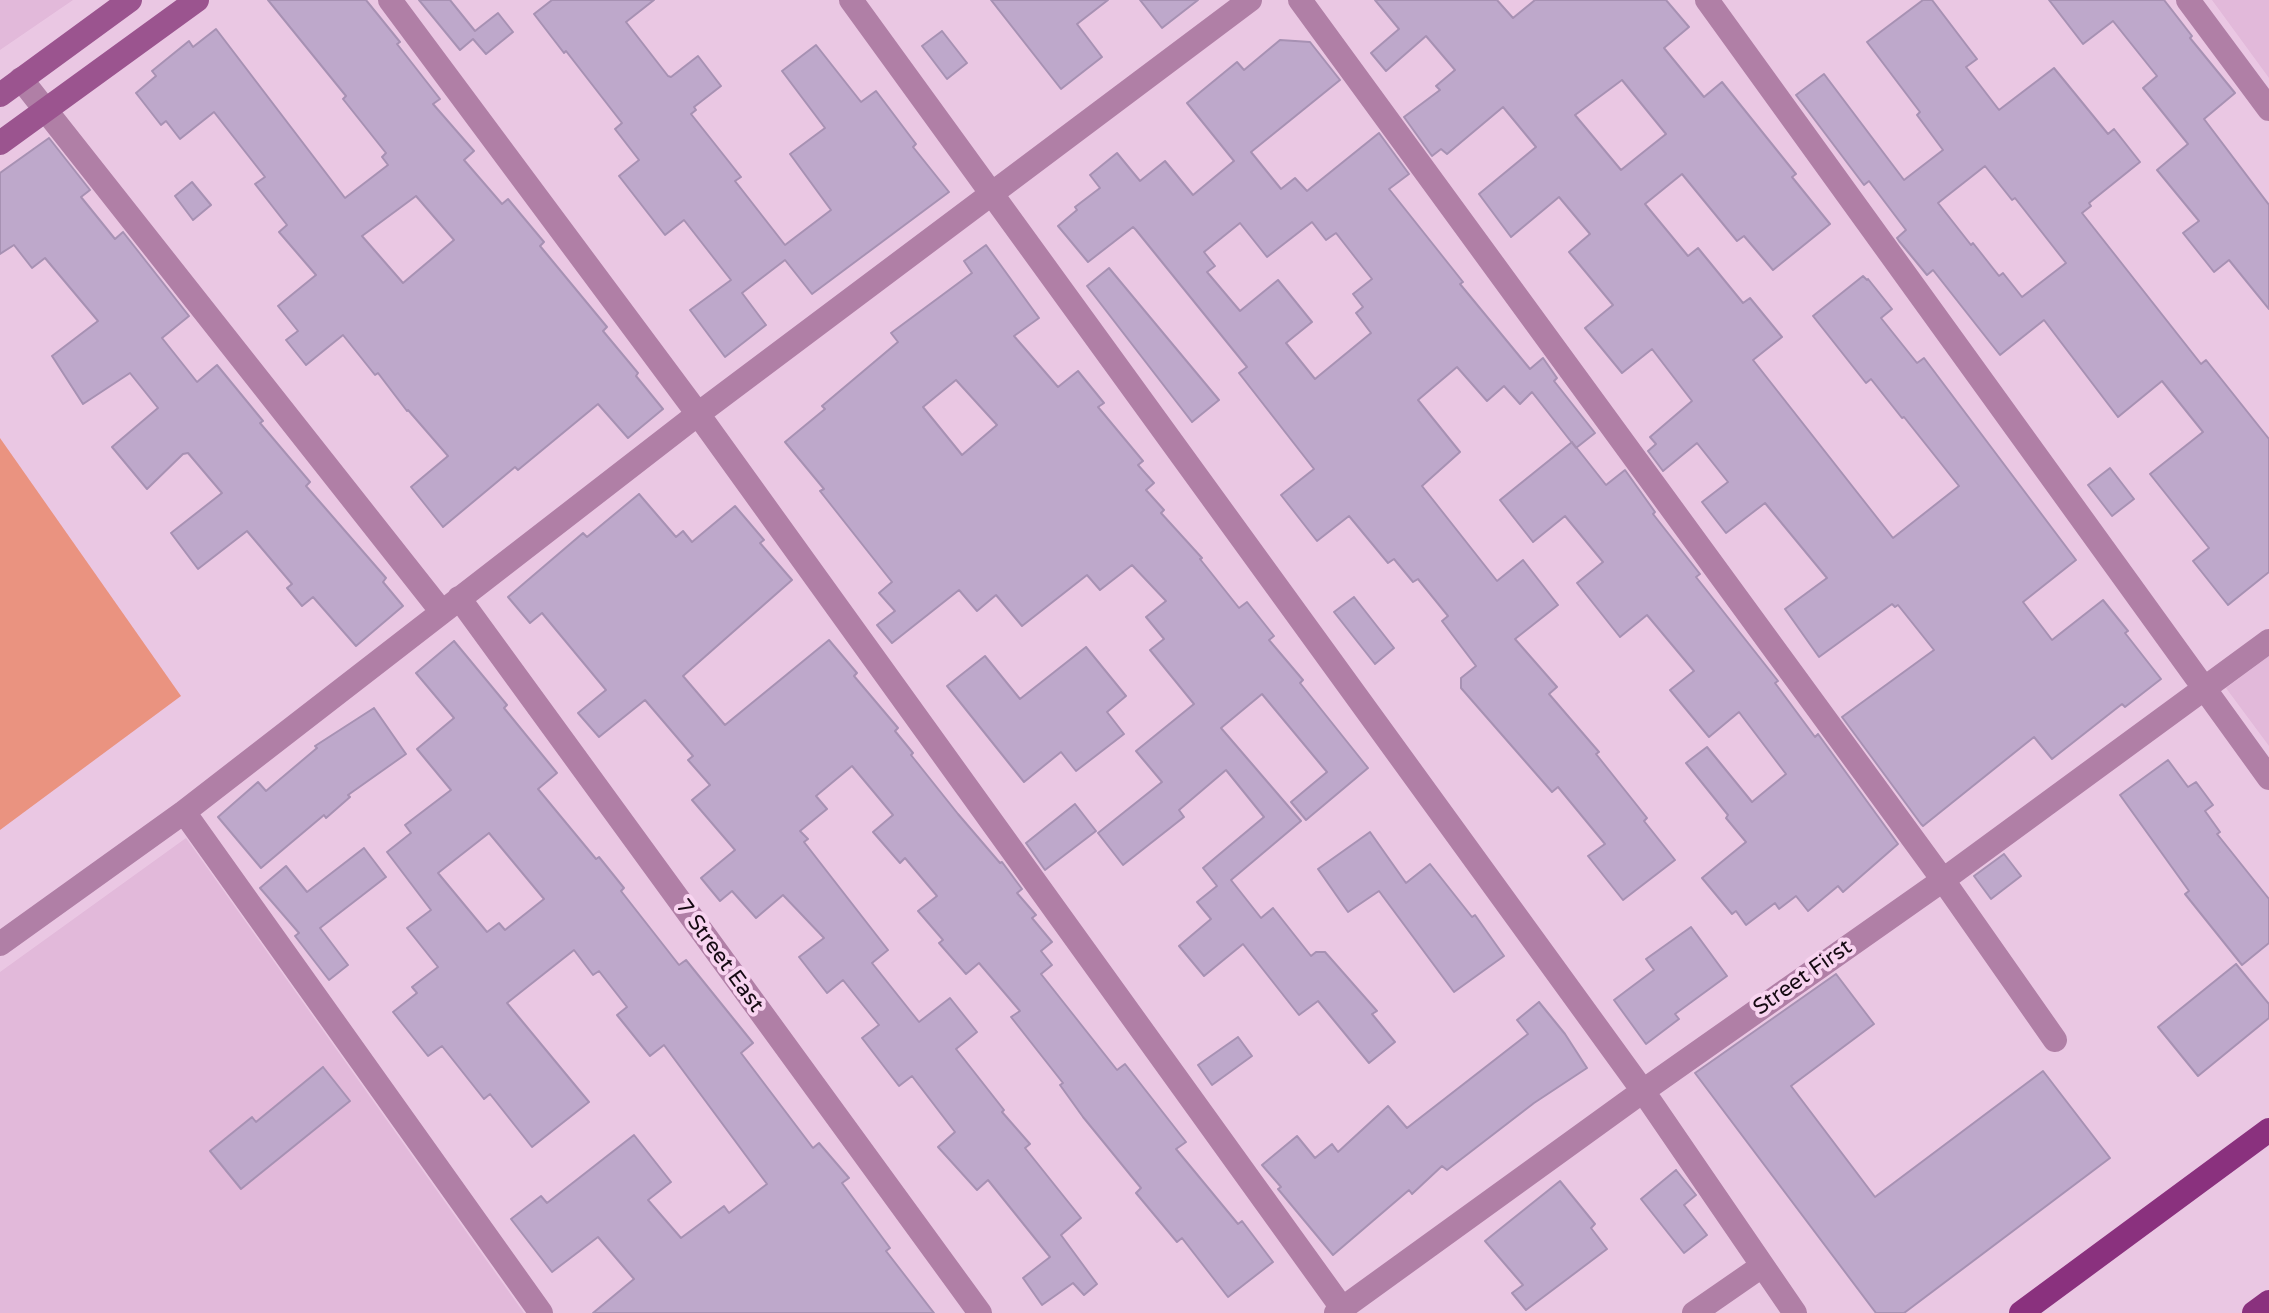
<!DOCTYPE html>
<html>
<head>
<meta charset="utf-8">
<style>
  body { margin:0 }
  canvas { display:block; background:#eac7e3 }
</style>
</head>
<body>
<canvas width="2269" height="1313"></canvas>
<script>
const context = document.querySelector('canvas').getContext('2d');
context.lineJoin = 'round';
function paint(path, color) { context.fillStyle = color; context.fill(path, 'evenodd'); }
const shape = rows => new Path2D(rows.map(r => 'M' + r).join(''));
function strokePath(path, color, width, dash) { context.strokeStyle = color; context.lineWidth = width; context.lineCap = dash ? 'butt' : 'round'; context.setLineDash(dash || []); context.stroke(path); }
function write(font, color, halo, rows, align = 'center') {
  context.font = font + ' "Varela Round",sans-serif'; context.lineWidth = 8; context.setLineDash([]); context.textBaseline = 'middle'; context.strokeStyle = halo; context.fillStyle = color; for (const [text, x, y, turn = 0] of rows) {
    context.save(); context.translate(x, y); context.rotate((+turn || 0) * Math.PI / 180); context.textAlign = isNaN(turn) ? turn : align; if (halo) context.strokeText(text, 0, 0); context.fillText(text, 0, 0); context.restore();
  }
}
const built = shape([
  [0,0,73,0,0,50],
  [2212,0,2269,0,2269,78],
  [2269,656,2269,746,2226,688],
  [186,838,524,1313,0,1313,0,972]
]);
const green = shape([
  [0,438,181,696,0,830]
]);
const building = shape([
  [268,0,366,0,400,42,397,44,440,99,433,104,474,151,464,160,502,204,508,199,544,242,540,246,607,327,603,331,638,373,636,376,663,409,628,438,598,404,518,470,515,467,443,527,411,487,448,456,408,410,407,411,378,373,375,375,343,335,306,365,286,340,298,331,278,306,316,275,279,232,287,225,255,184,265,177,214,112,180,139,166,121,161,125,136,93,156,76,152,71,189,41,193,47,216,29,345,198,388,165,382,157,386,153,343,99,346,96,268,0],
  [416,196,454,240,403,283,362,236,416,196],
  [419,0,450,0,475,31,498,13,513,32,486,54,473,39,460,50,419,0],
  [552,0,654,0,626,22,668,76,671,77,698,56,721,86,694,107,696,110,691,114,741,177,735,181,785,245,831,210,790,154,825,128,782,71,816,45,861,102,876,91,916,144,913,147,949,192,812,294,785,260,742,293,766,325,725,357,690,310,731,280,684,220,665,235,619,176,639,160,615,129,622,123,566,51,564,53,534,14,552,0],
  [991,0,1108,0,1077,24,1102,57,1061,89,991,0],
  [1140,0,1198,0,1162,28,1140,0],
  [1375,0,1497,0,1513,18,1535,0,1666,0,1689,27,1664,48,1704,97,1722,82,1796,174,1792,177,1830,224,1773,270,1744,236,1737,241,1682,174,1645,204,1688,256,1698,248,1743,303,1750,298,1782,337,1753,360,1893,538,1959,486,1904,417,1902,418,1871,379,1866,383,1813,316,1863,276,1867,280,1868,279,1892,309,1881,318,1917,363,1924,358,2076,560,2023,602,2052,640,2103,600,2128,631,2125,633,2161,679,2125,707,2122,704,2052,759,2034,737,1923,826,1921,824,1842,717,1934,650,1898,605,1895,607,1892,604,1819,657,1785,609,1827,578,1765,503,1726,533,1702,502,1728,482,1697,443,1663,471,1648,451,1656,444,1650,437,1692,401,1652,349,1622,373,1585,328,1613,305,1569,252,1590,234,1559,197,1511,237,1479,194,1536,147,1503,107,1447,154,1441,149,1432,156,1404,117,1440,90,1436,86,1455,70,1426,36,1386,71,1371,53,1399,29,1375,0],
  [1622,80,1666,134,1621,170,1575,115,1622,80],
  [1923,0,1932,0,1977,59,1966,67,1999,110,2054,68,2108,134,2114,129,2140,162,2089,203,2091,206,2082,213,2201,364,2206,360,2269,439,2269,572,2228,605,2193,561,2209,548,2150,474,2203,432,2162,381,2118,417,2044,320,2000,355,1933,270,1927,275,1899,241,1897,238,1906,230,1869,181,1864,185,1796,95,1824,74,1904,180,1943,150,1917,115,1920,112,1867,42,1923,0],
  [1985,166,2012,200,2015,198,2066,263,2022,297,2003,273,1999,276,1973,243,1971,245,1938,203,1985,166],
  [2049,0,2164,0,2192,36,2190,38,2235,93,2204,119,2269,205,2269,309,2229,260,2214,272,2183,233,2199,221,2157,170,2188,144,2143,88,2157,76,2113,21,2083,44,2049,0],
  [942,31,967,63,947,79,922,46,942,31],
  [1280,40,1310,42,1340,80,1251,152,1281,189,1295,178,1307,191,1379,133,1409,174,1389,189,1463,282,1460,284,1530,369,1543,358,1557,378,1554,381,1595,433,1576,448,1532,392,1520,404,1504,386,1487,401,1457,367,1418,400,1460,452,1422,486,1497,581,1523,560,1558,605,1515,639,1557,687,1549,694,1599,752,1596,754,1647,818,1644,821,1675,860,1623,900,1588,856,1605,844,1558,787,1552,792,1461,688,1461,678,1476,666,1442,621,1448,616,1418,579,1413,582,1394,559,1388,563,1349,516,1317,541,1281,495,1314,469,1239,373,1247,367,1136,230,1133,227,1088,262,1058,226,1077,210,1075,207,1100,188,1090,175,1117,153,1140,181,1165,161,1193,195,1234,161,1187,103,1237,62,1244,70,1280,40],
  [1312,222,1326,240,1336,233,1372,279,1353,294,1363,307,1356,313,1371,333,1315,379,1286,343,1312,322,1278,280,1240,311,1207,272,1215,266,1204,252,1240,223,1267,257,1312,222],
  [49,138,90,190,81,197,115,239,123,232,189,316,162,338,197,382,217,365,263,421,260,423,310,482,306,486,386,578,383,582,403,606,356,646,313,597,302,606,287,588,292,584,247,531,198,569,171,533,222,493,188,453,183,454,147,489,112,447,158,408,130,373,83,404,52,356,98,321,45,258,32,268,14,245,0,254,0,173,49,138],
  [192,182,211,205,193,220,175,196,192,182],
  [986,245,1039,318,1014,336,1058,387,1078,371,1104,403,1098,407,1143,461,1138,465,1154,483,1146,490,1164,510,1161,513,1202,558,1200,559,1239,608,1247,602,1274,636,1269,640,1303,680,1300,683,1368,768,1306,820,1291,802,1327,772,1262,694,1221,728,1301,821,1231,880,1261,918,1273,908,1311,956,1316,952,1325,952,1377,1011,1372,1014,1395,1042,1369,1063,1318,1001,1299,1015,1243,944,1204,976,1179,946,1211,919,1197,902,1217,886,1203,868,1264,817,1226,770,1179,810,1184,817,1123,865,1098,833,1162,782,1136,751,1194,704,1150,650,1164,639,1146,617,1166,601,1132,565,1100,590,1087,575,1022,626,996,595,977,611,959,590,892,643,877,625,895,611,879,593,892,582,820,491,824,489,785,442,825,409,822,406,898,342,891,333,972,273,964,261,986,245],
  [956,380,997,425,962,455,923,407,956,380],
  [1109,268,1219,400,1192,422,1087,286,1109,268],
  [1572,442,1606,485,1625,470,1655,512,1653,514,1700,574,1696,577,1778,681,1775,683,1815,737,1818,734,1898,844,1843,892,1838,886,1808,911,1796,896,1779,909,1775,903,1746,925,1736,911,1732,914,1702,878,1746,842,1726,818,1728,815,1686,763,1707,747,1752,802,1786,774,1739,712,1709,737,1670,690,1694,671,1647,615,1620,637,1577,583,1603,562,1565,516,1533,542,1500,500,1572,442],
  [2110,468,2134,499,2112,516,2088,485,2110,468],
  [639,494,676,537,683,531,692,542,735,506,764,540,760,543,792,580,683,676,725,725,829,640,857,673,854,676,898,728,895,731,913,753,911,755,958,814,1000,863,1002,862,1022,889,1017,893,1036,915,1032,918,1052,942,1041,951,1052,965,1041,974,1117,1070,1125,1064,1186,1142,1176,1149,1238,1224,1242,1221,1273,1262,1228,1297,1182,1238,1177,1242,1136,1193,1141,1188,1083,1117,1060,1085,1063,1083,1011,1017,1020,1011,979,963,966,974,939,943,943,940,918,911,937,896,905,858,900,863,873,832,893,815,852,766,816,796,827,809,800,831,808,839,804,842,888,950,872,963,919,1022,950,998,977,1032,956,1049,1004,1110,1002,1112,1030,1144,1025,1148,1081,1218,1061,1235,1097,1284,1084,1295,1073,1283,1042,1305,1023,1278,1050,1257,988,1180,977,1190,938,1147,955,1132,912,1076,899,1086,862,1038,879,1025,843,980,827,993,799,957,824,938,783,895,756,918,732,891,720,901,701,878,735,850,692,800,710,785,688,760,693,756,645,700,599,737,578,713,606,690,542,613,530,623,508,597,583,533,587,537,639,494],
  [1354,597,1394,648,1375,664,1334,612,1354,597],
  [454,641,507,705,504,708,557,773,538,789,596,859,599,857,624,888,621,891,679,965,686,960,753,1043,741,1053,813,1148,819,1143,849,1178,842,1183,890,1248,886,1251,934,1313,593,1313,634,1279,598,1237,552,1272,511,1219,541,1196,547,1203,634,1135,671,1182,648,1200,681,1238,724,1206,729,1213,767,1184,664,1045,650,1056,617,1015,627,1007,599,971,593,975,574,950,507,1003,589,1102,532,1147,490,1094,484,1099,442,1046,428,1056,393,1012,417,993,412,987,438,967,407,928,431,910,387,852,411,833,405,825,451,790,417,749,454,718,416,673,454,641],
  [489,833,544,899,505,930,499,923,487,932,438,873,489,833],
  [1086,647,1126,696,1107,712,1124,734,1076,771,1061,752,1024,782,947,686,985,656,1020,699,1086,647],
  [374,708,406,754,348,795,350,797,326,818,324,815,261,868,218,817,258,782,266,791,317,748,315,746,374,708],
  [2168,760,2188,787,2196,782,2213,805,2205,811,2220,832,2217,834,2269,899,2269,943,2242,965,2185,894,2189,891,2120,795,2168,760],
  [1075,804,1096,831,1045,870,1026,843,1075,804],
  [1370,832,1406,883,1430,864,1472,917,1475,915,1504,956,1454,992,1379,891,1348,912,1318,869,1370,832],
  [364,848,386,877,320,928,348,965,329,980,295,936,299,933,260,888,286,866,307,892,364,848],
  [2004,854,2021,876,1991,899,1974,876,2004,854],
  [1691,927,1727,976,1675,1014,1679,1019,1646,1044,1614,1000,1654,970,1646,959,1691,927],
  [2236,964,2269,1004,2269,1018,2198,1076,2158,1027,2236,964],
  [1836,974,1874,1024,1791,1086,1875,1197,2043,1071,2110,1158,1904,1313,1876,1313,1695,1073,1836,974],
  [1539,1002,1565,1034,1587,1068,1534,1103,1447,1170,1442,1166,1412,1194,1409,1190,1333,1255,1278,1189,1281,1187,1262,1165,1297,1136,1315,1158,1332,1144,1338,1152,1388,1106,1407,1128,1528,1034,1517,1020,1539,1002],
  [1238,1037,1252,1056,1212,1085,1198,1065,1238,1037],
  [323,1067,350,1101,241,1189,210,1151,252,1117,256,1122,323,1067],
  [1676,1170,1696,1195,1684,1205,1707,1235,1684,1253,1641,1199,1676,1170],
  [1560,1181,1595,1224,1591,1228,1607,1249,1526,1310,1512,1293,1523,1285,1485,1241,1560,1181]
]);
const street = shape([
  [390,0,698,414,1342,1308],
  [851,0,1643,1091,1795,1313],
  [1300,0,1943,880,2055,1040],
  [1707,0,2269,778],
  [2188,0,2269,109],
  [21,79,442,612],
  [459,598,980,1313],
  [184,812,541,1313],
  [0,944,184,812,698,414,1250,0],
  [1336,1313,1643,1091,1943,880,2269,641],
  [1694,1313,1762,1266]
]);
const secondary = shape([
  [0,95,130,0],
  [0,143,197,0]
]);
const primary = shape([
  [2021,1313,2269,1130],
  [2254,1313,2269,1302]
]);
const streetNames = [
  ["7 Street East",719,956,54],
  ["Street First",1803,978,-35]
];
paint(built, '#e2b9da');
paint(green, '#ea9380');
paint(building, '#bea8cb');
strokePath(building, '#a791b3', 2);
strokePath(street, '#b07fa6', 24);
strokePath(secondary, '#9b548f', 24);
strokePath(primary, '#8a317e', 24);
write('22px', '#160a13', '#f8d4f0', streetNames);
</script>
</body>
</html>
